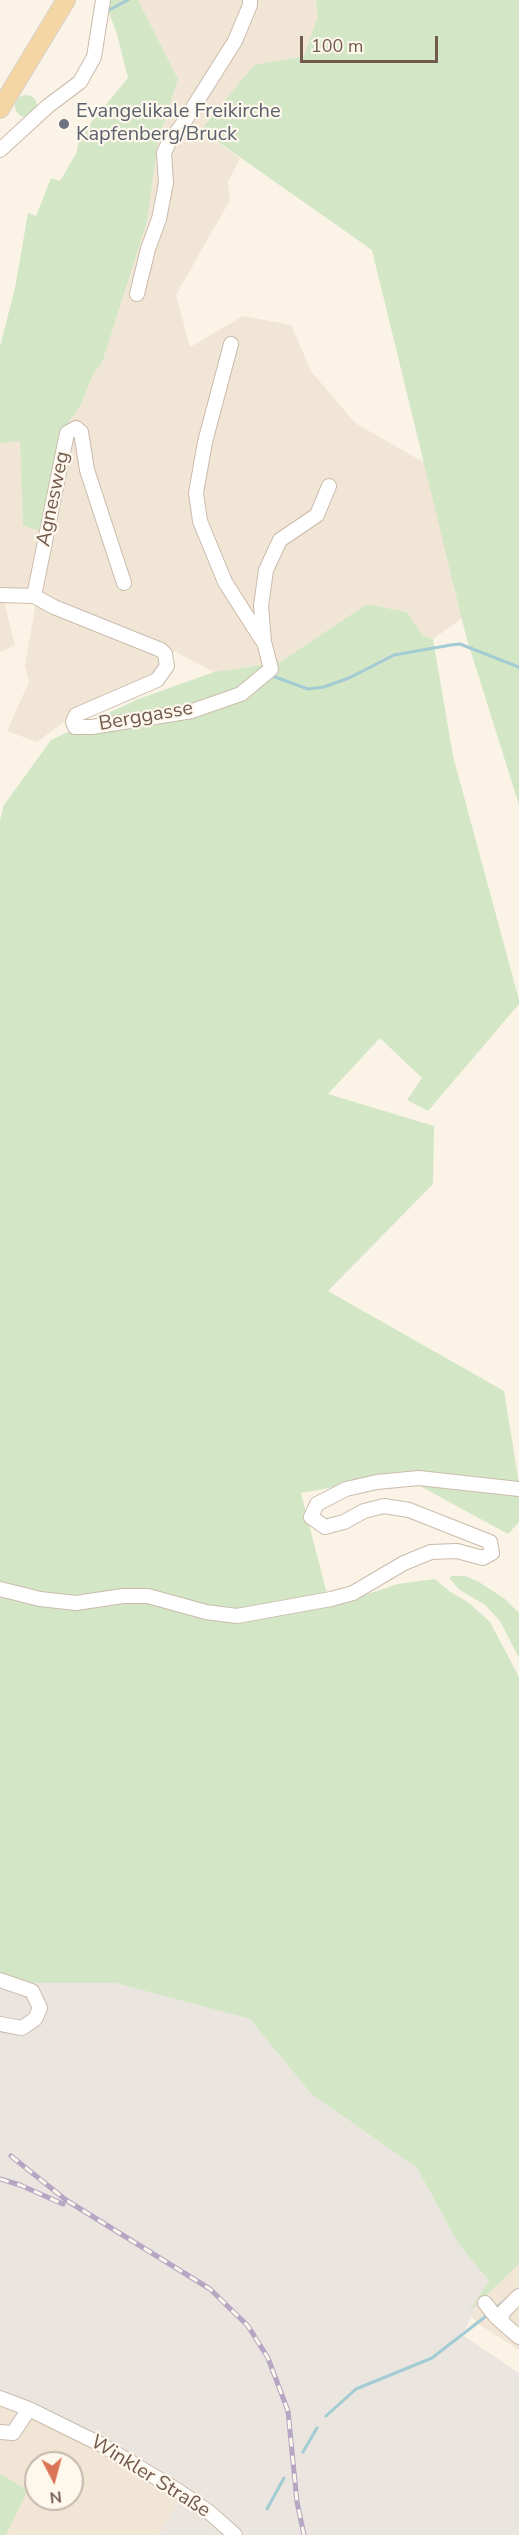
<!DOCTYPE html>
<html>
<head>
<meta charset="utf-8">
<style>
  body { margin:0 }
  #map { position:relative; width:519px; height:2535px; overflow:hidden; background:#faf3e6; font-family:"Nunito Sans",sans-serif }
  canvas { display:block }
  .north { position:absolute; left:24px; top:2451px; width:60px; height:60px; box-sizing:border-box; background:#fdf7ec; border:2px solid #c5b8ac; border-radius:50%; rotate:174deg; font-size:16px; font-weight:700; line-height:24px; text-align:center; color:#725a4d }
  .north::after { content:''; display:block; margin:auto; width:21px; height:27px; background:#da7456; clip-path:polygon(50% 0,100% 100%,50% 72%,0 100%) }
  .scale { position:absolute; left:300px; top:36px; width:138px; height:27px; box-sizing:border-box; border:3px solid #725a4d; border-top:0; padding-left:8px; font-size:18px; line-height:21px; white-space:nowrap; color:#725a4d; -webkit-text-stroke:4px #fdf7ec; paint-order:stroke }
</style>
</head>
<body>
<div id="map">
<canvas width="519" height="2535"></canvas>
<div class="north">N</div>
<div class="scale">100 m</div>
</div>
<script>
const context = document.querySelector('canvas').getContext('2d');
context.lineJoin = 'round';
function paint(path, color) { context.fillStyle = color; context.fill(path, 'evenodd'); }
const shape = rows => new Path2D(rows.map(r => 'M' + r).join(''));
function strokePath(path, color, width, dash) { context.strokeStyle = color; context.lineWidth = width; context.lineCap = dash ? 'butt' : 'round'; context.setLineDash(dash || []); context.stroke(path); }
function write(font, color, halo, rows, align = 'center') {
  context.font = font + ' "Nunito Sans",sans-serif'; context.lineWidth = 4.5; context.setLineDash([]); context.textBaseline = 'middle'; context.strokeStyle = halo; context.fillStyle = color; for (const [text, x, y, turn = 0] of rows) {
    context.save(); context.translate(x, y); context.rotate((+turn || 0) * Math.PI / 180); context.textAlign = isNaN(turn) ? turn : align; if (halo) context.strokeText(text, 0, 0); context.fillText(text, 0, 0); context.restore();
  }
}
const residential = shape([
  [138,0,316,0,318,16,304,56,254,65,201,130,240,159,228,182,230,200,176,295,190,347,243,316,291,325,311,371,355,423,425,463,462,618,433,639,423,636,407,612,368,604,280,662,214,672,174,651,162,656,164,666,156,676,81,709,37,742,7,731,29,682,25,666,36,602,4,601,15,645,0,652,0,443,20,440,23,525,50,483,64,429,82,403,93,374,102,363,147,222,158,141,178,79],
  [519,2264,519,2350,480,2325,468,2313],
  [0,2390,64,2417,109,2441,186,2491,159,2535,6,2535,28,2490,0,2474],
  [36,2463,72,2463,72,2499,36,2499]
]);
const industrial = shape([
  [0,1975,34,1983,116,1982,250,2019,311,2094,417,2168,458,2243,489,2281,462,2335,519,2373,519,2535,159,2535,185,2490,109,2441,64,2417,0,2390]
]);
const green = shape([
  [107,0,138,0,178,79,158,141,147,222,102,363,93,374,82,403,64,429,39,531,23,525,20,441,0,443,0,346,15,288,28,213,36,216,51,178,60,181,77,152,79,137,128,78,117,34,106,5],
  [316,0,519,0,519,805,466,636,372,250,201,130,254,65,304,56,318,16],
  '15 106a11 11 0 1 1 22 0a11 11 0 1 1-22 0Z',
  [367,604,407,612,423,636,433,639,453,756,519,1000,519,1004,428,1111,407,1100,422,1078,380,1038,328,1094,434,1126,433,1184,328,1291,504,1391,519,1483,519,1522,508,1534,400,1475,301,1493,329,1602,359,1597,398,1584,435,1579,449,1591,469,1603,490,1622,519,1677,519,2264,468,2313,489,2281,458,2243,417,2168,311,2094,250,2019,116,1983,34,1983,0,1975,0,820,4,805,51,740,136,700,214,672,280,662],
  [452,1576,465,1576,479,1582,505,1599,519,1613,519,1658,500,1621,485,1605,460,1590,449,1578],
  [0,2474,28,2490,6,2535,0,2535]
]);
const stream = shape([
  [107,11,128,0],
  [275,677,308,689,324,687,349,678,394,655,451,645,460,644,519,667],
  [495,2309,508,2298],
  [326,2416,356,2389,432,2358,490,2313],
  [303,2452,317,2428],
  [267,2509,284,2478]
]);
const minor = shape([
  [0,150,48,106,80,82,94,57,103,0],
  [137,294,148,249,159,219,166,183,164,153,169,142,182,125,235,41,250,5,250,0],
  [231,344,205,442,196,493,200,521,225,582,262,640],
  [0,595,34,596,54,607,161,650,165,654,167,666,157,680,76,715,73,722,75,727,92,727,192,711,241,694,271,669,264,642,261,606,266,570,280,540,317,515,329,486],
  [34,596,67,433,76,428,81,432,87,470,124,583],
  [0,1589,40,1599,76,1603,123,1596,148,1596,206,1612,237,1616,331,1599,353,1593,404,1563,431,1552,457,1551,483,1558,492,1553,490,1542,409,1510,384,1506,364,1511,344,1522,325,1527,311,1517,317,1504,346,1489,377,1482,419,1478,519,1489],
  [0,1980,32,1991,40,2008,35,2019,22,2028,0,2024],
  [485,2303,496,2317,519,2337],
  [501,2321,503,2312,519,2296],
  [0,2398,29,2409,102,2445,177,2490,209,2512,235,2535],
  [0,2432,13,2433,29,2409]
]);
const major = shape([
  [0,109,66,0]
]);
const rail = shape([
  [11,2156,66,2200,210,2289,248,2326,268,2358,288,2411,297,2502,304,2535],
  [0,2179,20,2185,63,2204]
]);
const markers = [
  [64,124,6,"#6b7280"]
];
const worshipNames = [
  ["Evangelikale Freikirche",76,112],
  ["Kapfenberg/Bruck",76,135]
];
const streetNames = [
  ["Agnesweg",54,499,-78],
  ["Berggasse",146,717,-10],
  ["Winkler Straße",150,2477,32]
];
paint(residential, '#f1e5d5');
paint(industrial, '#ebe5e0');
paint(green, '#d3e7c6');
strokePath(stream, '#a3cbd3', 3);
strokePath(minor, '#cbbbad', 16);
strokePath(major, '#d8d1cd', 20);
strokePath(minor, '#fff', 14);
strokePath(major, '#f3d6a4', 18);
strokePath(rail, '#b6a6c3', 5);
strokePath(rail, '#fdf7ec', 3, [9]);
for (const [x, y, r, color] of markers) { const dot = new Path2D(); dot.arc(x, y, r, 0, 2 * Math.PI); context.fillStyle = color; context.fill(dot); strokePath(dot, '#fdf7ec', 2); }
write('20px', '#5b616d', '#fdf7ec', worshipNames, 'left');
write('20px', '#725a4d', '#fdf7ec', streetNames);
</script>
</body>
</html>
